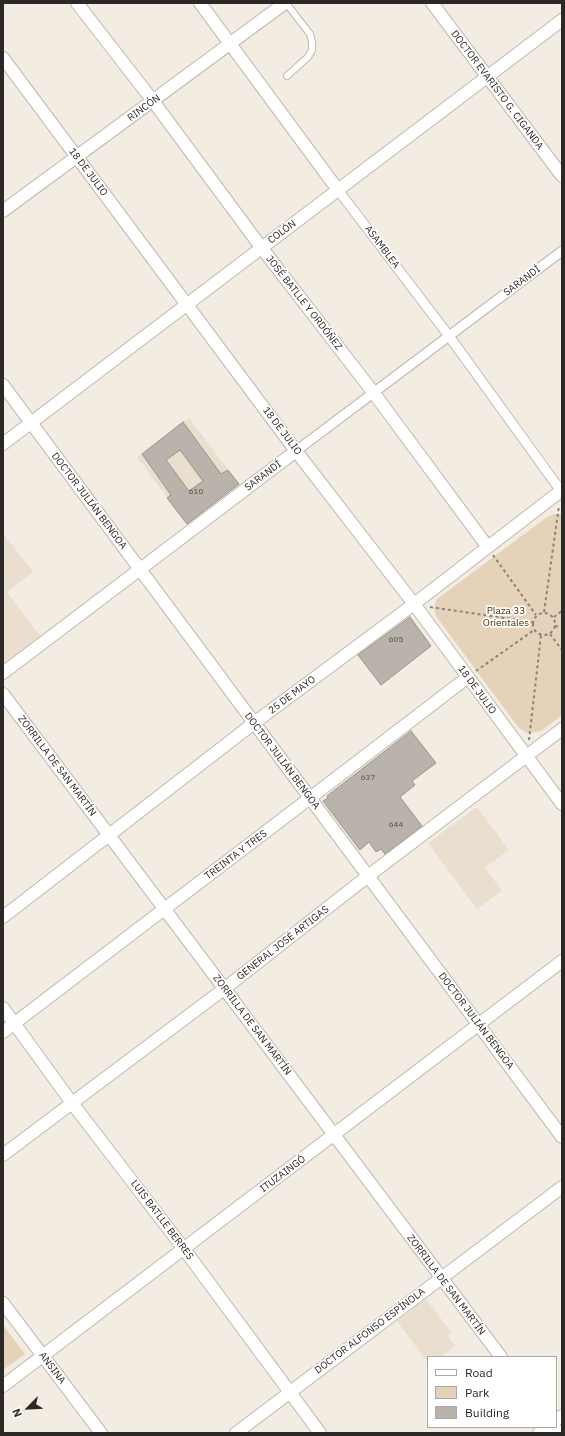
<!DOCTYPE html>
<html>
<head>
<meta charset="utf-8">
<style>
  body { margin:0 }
  #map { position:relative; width:565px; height:1436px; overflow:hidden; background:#f2ece2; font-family:"IBM Plex Sans",sans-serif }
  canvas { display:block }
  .frame { position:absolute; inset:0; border:4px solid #2b2825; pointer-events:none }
  .legend { position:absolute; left:427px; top:1356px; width:130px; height:72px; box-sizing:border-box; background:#fff; border:1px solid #aaa9a8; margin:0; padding:5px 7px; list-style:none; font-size:12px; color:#2b2825 }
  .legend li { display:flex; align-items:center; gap:8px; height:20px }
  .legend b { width:20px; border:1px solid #aaa9a8 }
  .north { position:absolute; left:8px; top:1388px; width:40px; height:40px; -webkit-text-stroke:3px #fff; paint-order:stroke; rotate:246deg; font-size:11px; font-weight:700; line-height:16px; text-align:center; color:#2b2825 }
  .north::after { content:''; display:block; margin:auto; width:14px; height:18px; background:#2b2825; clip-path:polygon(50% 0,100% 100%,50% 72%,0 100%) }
</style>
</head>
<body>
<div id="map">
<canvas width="565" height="1436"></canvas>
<div class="frame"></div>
<ul class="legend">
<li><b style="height:5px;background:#fff"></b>Road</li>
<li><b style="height:11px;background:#e6d2b8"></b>Park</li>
<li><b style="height:11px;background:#bab3ab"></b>Building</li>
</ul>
<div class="north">N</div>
</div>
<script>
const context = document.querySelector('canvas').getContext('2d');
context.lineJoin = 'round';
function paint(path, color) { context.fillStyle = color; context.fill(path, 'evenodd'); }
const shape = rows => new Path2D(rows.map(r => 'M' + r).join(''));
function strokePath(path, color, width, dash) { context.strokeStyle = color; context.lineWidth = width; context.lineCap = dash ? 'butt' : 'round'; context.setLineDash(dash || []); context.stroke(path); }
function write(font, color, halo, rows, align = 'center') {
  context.font = font + ' "IBM Plex Sans",sans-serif'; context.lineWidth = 3.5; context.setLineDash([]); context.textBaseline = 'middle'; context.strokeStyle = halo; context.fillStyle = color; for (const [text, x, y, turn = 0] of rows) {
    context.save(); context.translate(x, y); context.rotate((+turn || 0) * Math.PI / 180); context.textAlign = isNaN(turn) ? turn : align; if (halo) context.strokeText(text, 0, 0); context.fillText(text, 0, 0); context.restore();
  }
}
const built = shape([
  [189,418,239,484,187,524,137,457],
  [3,533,33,572,7,592,40,636,3,664],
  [477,807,509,850,485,868,502,891,477,909,428,843],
  [426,1299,451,1332,447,1335,455,1346,441,1357,428,1357,428,1363,397,1321]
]);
const green = shape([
  [554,514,562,514,562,715,541,731,530,733,526,733,518,727,436,616,434,607,437,599,547,517],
  [3,1325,25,1354,3,1370]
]);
const building = shape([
  [183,422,221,474,228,470,239,484,187,524,167,498,171,495,142,454,183,422],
  [180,450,203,481,189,491,166,460,180,450],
  [410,617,431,646,381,685,358,655,410,617],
  [411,731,436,763,412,781,415,785,400,797,422,826,385,854,381,849,376,852,369,842,360,850,323,801,328,798,327,796,411,731]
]);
const path = shape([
  [493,555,536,615],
  [430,607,532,622],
  [544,612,559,506],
  '533 624a11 11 0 1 1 22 0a11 11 0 1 1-22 0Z',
  [554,617,562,611],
  [555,626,562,627],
  [550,634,562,650],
  [476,671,534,630],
  [529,740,541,635]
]);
const service = shape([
  [286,3,310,34,312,42,312,50,308,57,287,76]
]);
const pedestrian = shape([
  [338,190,449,336,561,491],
  [296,451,562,251]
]);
const minor = shape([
  [77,3,153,101,261,247,373,392,487,546],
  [200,3,338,190],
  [432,3,562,176],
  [3,58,296,451,414,604,562,804],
  [3,211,285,3],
  [3,385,562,1137],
  [3,444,562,20],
  [3,673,296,451],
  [3,694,501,1357],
  [3,917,254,723,414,604,562,490],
  [3,1008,72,1103,184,1249,320,1433],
  [3,1032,310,798,468,677],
  [3,1155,224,989,368,876,562,729],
  [3,1303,101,1433],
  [3,1386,562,961],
  [556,1420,562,1416],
  [554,1427,559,1433],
  [236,1433,562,1187],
  [539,1433,547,1427]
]);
const numberNames = [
  ["610",196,492],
  ["605",396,640],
  ["637",368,778],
  ["644",396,825]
];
const streetNames = [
  ["DOCTOR EVARISTO G. CIGANDA",497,90,53],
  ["RINCÓN",144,108,-36],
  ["18 DE JULIO",88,172,53],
  ["COLÓN",282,232,-37],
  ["ASAMBLEA",382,247,53],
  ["SARANDÍ",522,281,-37],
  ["JOSÉ BATLLE Y ORDÓÑEZ",304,303,52],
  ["18 DE JULIO",282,431,53],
  ["SARANDÍ",263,476,-37],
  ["DOCTOR JULIÁN BENGOA",89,501,53],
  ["18 DE JULIO",477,690,54],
  ["25 DE MAYO",292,695,-37],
  ["DOCTOR JULIÁN BENGOA",282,761,53],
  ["ZORRILLA DE SAN MARTÍN",57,766,53],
  ["TREINTA Y TRES",236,855,-37],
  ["GENERAL JOSÉ ARTIGAS",283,943,-38],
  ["DOCTOR JULIÁN BENGOA",476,1021,53],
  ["ZORRILLA DE SAN MARTÍN",252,1025,53],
  ["ITUZAINGÓ",283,1174,-37],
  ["LUIS BATLLE BERRES",162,1220,53],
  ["ZORRILLA DE SAN MARTÍN",446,1285,53],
  ["DOCTOR ALFONSO ESPÍNOLA",370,1331,-37],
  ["ANSINA",52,1368,53]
];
const parkNames = [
  ["Plaza 33",506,611],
  ["Orientales",506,623]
];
paint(built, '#eadecf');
paint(green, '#e6d2b8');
paint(building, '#bab3ab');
strokePath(building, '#9a938b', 1);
strokePath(service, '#bfb9b0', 8);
strokePath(pedestrian, '#bfb9b0', 11);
strokePath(minor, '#bfb9b0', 14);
strokePath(path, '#88837d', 2, [3, 3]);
strokePath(service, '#fff', 6);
strokePath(pedestrian, '#fff', 9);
strokePath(minor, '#fff', 12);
write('8px', '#4f4b46', null, numberNames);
write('10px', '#2b2825', '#fff', streetNames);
write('10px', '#492e00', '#fff', parkNames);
</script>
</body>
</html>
